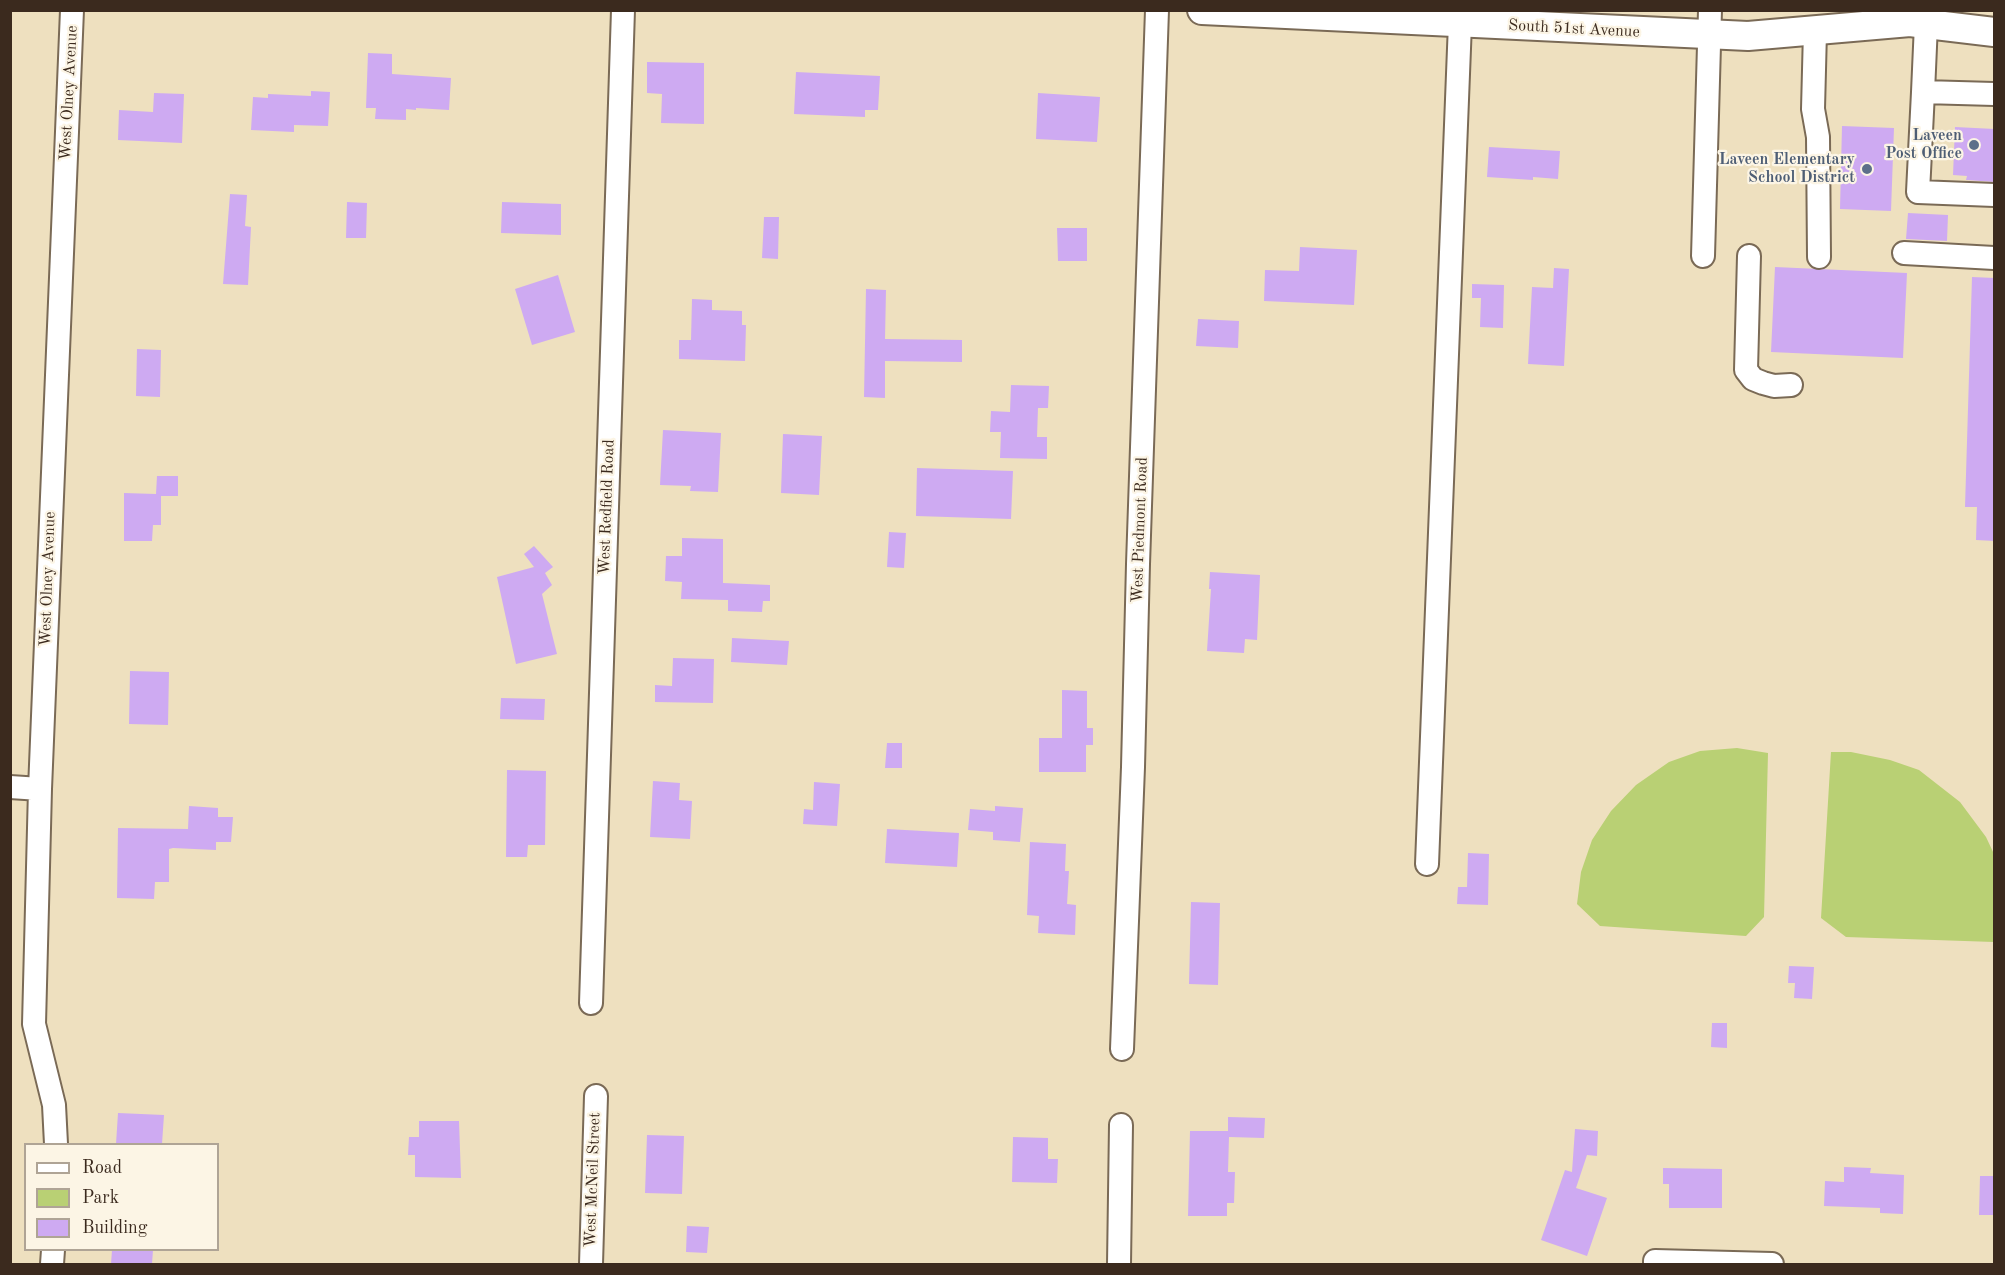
<!DOCTYPE html>
<html>
<head>
<meta charset="utf-8">
<style>
  body { margin:0 }
  #map { position:relative; width:2005px; height:1275px; overflow:hidden; background:#eee0bf; font-family:"Old Standard TT",serif }
  canvas { display:block }
  .frame { position:absolute; inset:0; border:12px solid #3b2a1e; pointer-events:none }
  .legend { position:absolute; left:24px; top:1143px; width:195px; height:108px; box-sizing:border-box; background:#fcf5e5; border:2px solid #afa495; margin:0; padding:8px 10px; list-style:none; font-size:18px; color:#3b2a1e }
  .legend li { display:flex; align-items:center; gap:12px; height:30px }
  .legend b { width:30px; border:2px solid #afa495 }
</style>
</head>
<body>
<div id="map">
<canvas width="2005" height="1275"></canvas>
<div class="frame"></div>
<ul class="legend">
<li><b style="height:8px;background:#fff"></b>Road</li>
<li><b style="height:16px;background:#b9d074"></b>Park</li>
<li><b style="height:16px;background:#ceaaf2"></b>Building</li>
</ul>
</div>
<script>
const context = document.querySelector('canvas').getContext('2d');
context.lineJoin = 'round';
function paint(path, color) { context.fillStyle = color; context.fill(path, 'evenodd'); }
const shape = rows => new Path2D(rows.map(r => 'M' + r).join(''));
function strokePath(path, color, width, dash) { context.strokeStyle = color; context.lineWidth = width; context.lineCap = dash ? 'butt' : 'round'; context.setLineDash(dash || []); context.stroke(path); }
function write(font, color, halo, rows, align = 'center') {
  context.font = font + ' "Old Standard TT",serif'; context.lineWidth = 4.5; context.setLineDash([]); context.textBaseline = 'middle'; context.strokeStyle = halo; context.fillStyle = color; for (const [text, x, y, turn = 0] of rows) {
    context.save(); context.translate(x, y); context.rotate((+turn || 0) * Math.PI / 180); context.textAlign = isNaN(turn) ? turn : align; if (halo) context.strokeText(text, 0, 0); context.fillText(text, 0, 0); context.restore();
  }
}
const green = shape([
  [1737,748,1768,753,1764,917,1746,936,1600,926,1577,904,1581,872,1592,840,1611,811,1636,785,1669,762,1700,751],
  [1831,752,1851,752,1890,760,1919,770,1960,802,1986,837,1994,854,1994,942,1846,937,1821,918]
]);
const building = shape([
  [368,53,392,54,392,74,451,78,449,110,416,108,416,110,406,109,406,120,375,119,376,108,366,108],
  [647,62,704,63,704,124,661,123,662,94,647,93],
  [796,72,880,76,878,110,865,110,865,117,794,114],
  [311,91,330,92,328,126,294,125,294,132,251,130,253,97,268,98,268,94,311,96],
  [154,93,184,94,182,143,118,140,119,110,153,112],
  [1038,93,1100,97,1097,142,1036,139],
  [1842,126,1894,128,1891,211,1840,209],
  [1955,127,1995,129,1995,182,1966,180,1967,176,1953,175],
  [1489,147,1560,151,1558,179,1533,177,1533,180,1487,177],
  [230,194,247,195,245,226,251,227,248,285,223,284],
  [347,202,367,203,366,238,346,238],
  [502,202,561,204,561,235,501,233],
  [1908,213,1948,215,1947,241,1906,239],
  [764,217,779,217,778,259,762,258],
  [1057,228,1087,228,1087,261,1058,261],
  [1300,247,1357,250,1354,305,1264,301,1265,270,1299,271],
  [1775,267,1907,273,1903,358,1771,352],
  [1554,268,1569,269,1564,366,1528,364,1532,287,1553,288],
  [558,275,575,332,532,345,515,289],
  [1972,277,1995,278,1995,541,1976,540,1977,507,1965,507],
  [1472,284,1504,285,1503,328,1480,327,1481,298,1472,298],
  [866,289,886,290,885,339,962,340,962,362,885,361,885,398,864,397],
  [692,299,712,300,712,310,742,311,742,325,746,325,745,361,679,359,679,340,691,340],
  [1198,319,1239,321,1238,348,1196,346],
  [137,349,161,350,160,397,136,396],
  [1011,385,1049,386,1048,408,1038,408,1037,437,1047,437,1047,459,1000,458,1001,432,990,432,991,411,1010,412],
  [663,430,721,433,718,492,690,491,691,486,660,485],
  [783,434,822,436,819,495,781,493],
  [917,468,1013,471,1011,519,916,516],
  [157,476,178,476,178,496,161,496,161,525,153,525,152,541,124,541,124,493,156,494],
  [889,532,906,533,904,568,887,567],
  [682,538,723,539,723,583,770,585,770,601,763,601,762,612,728,611,728,600,681,599,682,582,665,581,666,556,682,556],
  [534,546,553,567,545,573,552,585,542,594,557,654,516,664,497,577,534,567,524,554],
  [1210,572,1260,575,1257,640,1245,639,1244,653,1207,651,1211,589,1209,589],
  [732,638,789,641,787,665,731,662],
  [673,658,714,659,713,703,655,702,655,685,672,686],
  [130,671,169,672,168,725,129,724],
  [1062,690,1087,691,1087,728,1093,728,1093,745,1086,745,1086,772,1039,772,1039,738,1062,738],
  [501,698,545,699,544,720,500,719],
  [887,743,902,743,902,768,885,768],
  [507,770,546,771,545,845,528,845,527,857,506,857],
  [653,781,680,783,679,800,692,801,690,839,650,837],
  [814,782,840,784,837,826,803,824,804,809,813,810],
  [189,806,218,808,218,817,233,817,231,842,216,842,216,850,173,848,169,849,169,882,155,882,154,899,117,898,118,828,188,829],
  [995,806,1023,808,1020,842,993,840,993,832,968,830,970,809,995,811],
  [887,829,959,833,957,867,885,863],
  [1030,842,1066,844,1065,871,1069,871,1067,904,1076,905,1075,935,1038,933,1039,916,1027,915],
  [1468,853,1489,854,1488,905,1457,904,1458,887,1467,887],
  [1191,902,1220,903,1218,985,1189,984],
  [1789,966,1814,967,1812,999,1794,998,1795,983,1788,983],
  [1712,1023,1727,1023,1727,1048,1711,1047],
  [118,1113,164,1115,162,1144,116,1144],
  [1228,1117,1265,1118,1264,1138,1229,1137,1228,1172,1235,1172,1234,1203,1227,1203,1227,1216,1188,1216,1190,1131,1228,1131],
  [419,1121,459,1121,461,1178,415,1177,415,1155,408,1155,409,1137,419,1137],
  [1575,1129,1598,1131,1597,1156,1587,1155,1576,1188,1607,1198,1587,1256,1541,1240,1565,1170,1572,1172],
  [647,1135,684,1136,682,1194,645,1193],
  [1013,1137,1048,1138,1048,1159,1058,1159,1057,1183,1012,1182],
  [1844,1167,1871,1168,1870,1173,1904,1175,1903,1214,1880,1213,1880,1208,1824,1206,1825,1181,1844,1182],
  [1663,1168,1722,1169,1722,1208,1669,1208,1669,1184,1663,1184],
  [1980,1176,1995,1176,1995,1215,1979,1215],
  [687,1226,709,1227,707,1253,686,1252],
  [112,1250,153,1250,152,1264,111,1264]
]);
const minor = shape([
  [1926,24,1923,92,1994,94],
  [1815,31,1813,109,1818,137,1819,257],
  [1923,92,1918,192,1994,195],
  [1904,253,1994,258],
  [1703,256,1710,10],
  [1749,256,1746,370,1753,379,1763,383,1774,386,1791,385],
  [10,787,40,789],
  [1427,864,1460,23],
  [591,1003,623,10],
  [1122,1049,1133,767,1138,564,1157,10],
  [56,1144,54,1105,34,1024,40,789,72,10],
  [52,1264,53,1250],
  [591,1264,596,1096],
  [1119,1264,1121,1125],
  [1655,1264,1655,1261,1772,1264]
]);
const major = shape([
  [1202,10,1748,36,1910,22,1994,32]
]);
const markers = [
  [1974,145,6,"#5c6f8a"],
  [1867,169,6,"#5c6f8a"]
];
const streetNames = [
  ["South 51st Avenue",1574,29,3],
  ["West Olney Avenue",69,93,-87],
  ["West Redfield Road",607,507,-88],
  ["West Piedmont Road",1140,530,-88],
  ["West Olney Avenue",48,579,-88],
  ["West McNeil Street",593,1180,-88]
];
const serviceNames = [
  ["Laveen",1962,136],
  ["Post Office",1962,154],
  ["Laveen Elementary",1855,160],
  ["School District",1855,178]
];
paint(green, '#b9d074');
paint(building, '#ceaaf2');
strokePath(minor, '#7a6a56', 26);
strokePath(major, '#7a6a56', 32);
strokePath(minor, '#fff', 22);
strokePath(major, '#fff', 28);
for (const [x, y, r, color] of markers) { const dot = new Path2D(); dot.arc(x, y, r, 0, 2 * Math.PI); context.fillStyle = color; context.fill(dot); strokePath(dot, '#fcf5e5', 2); }
write('16px', '#3b2a1e', '#fcf5e5', streetNames);
write('bold 16px', '#4e5e75', '#fcf5e5', serviceNames, 'right');
</script>
</body>
</html>
